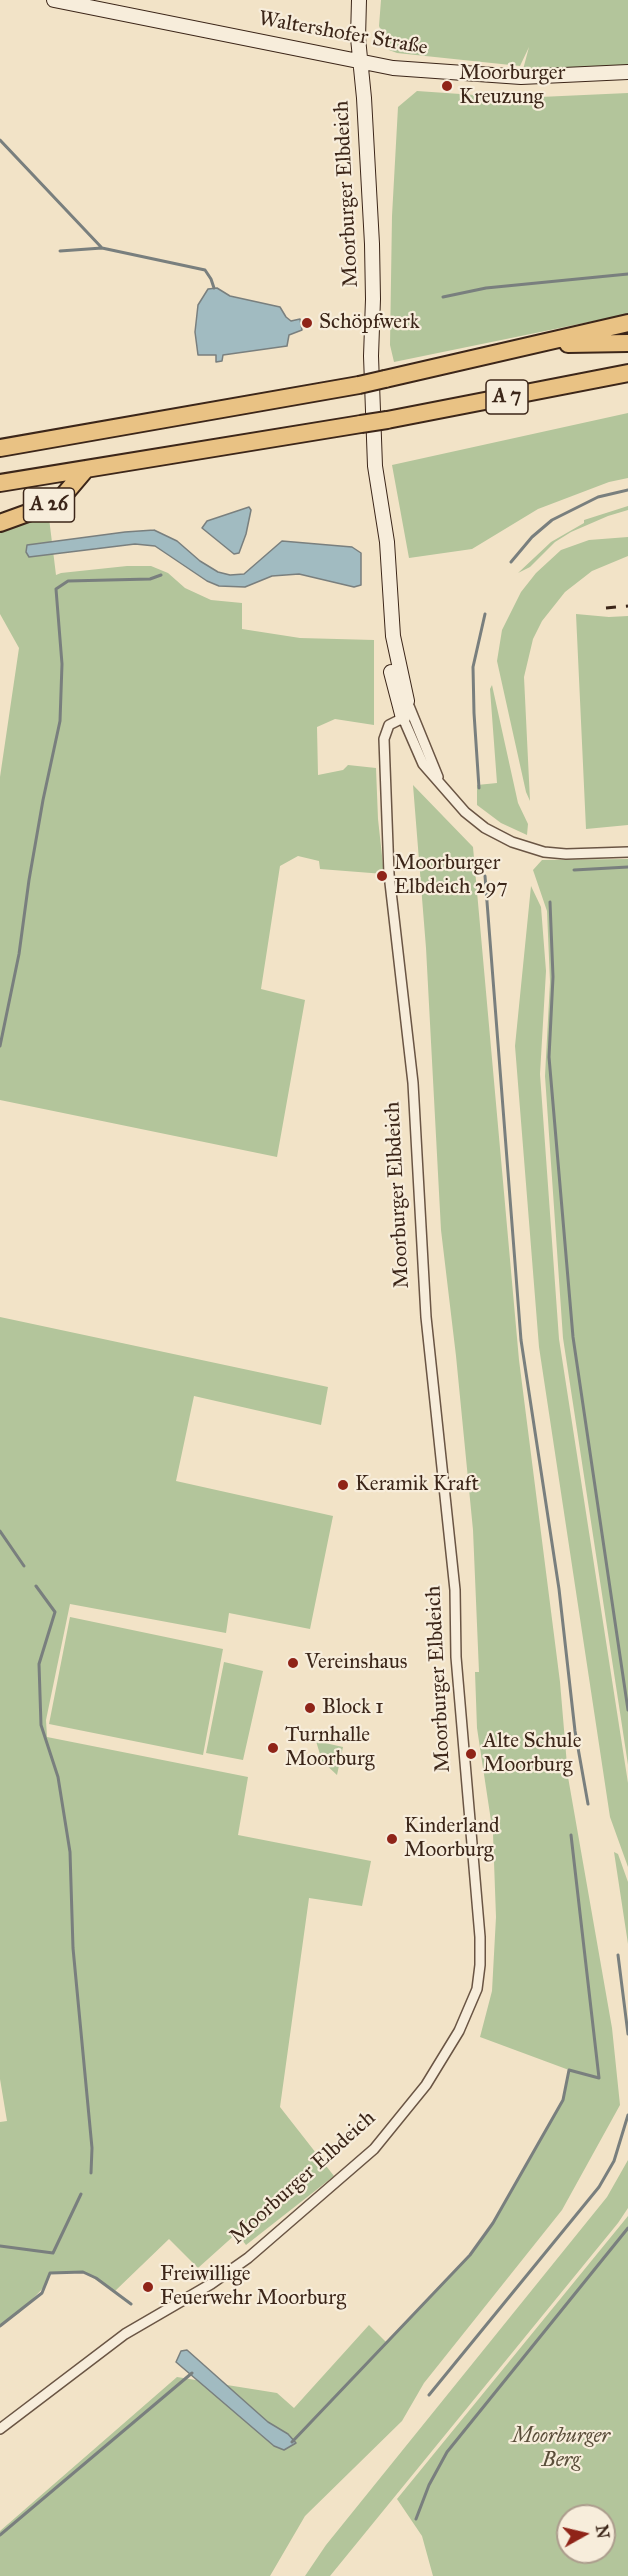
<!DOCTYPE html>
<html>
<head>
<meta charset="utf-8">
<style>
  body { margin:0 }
  #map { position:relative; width:628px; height:2576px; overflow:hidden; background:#f2e3c7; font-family:"IM FELL Great Primer",serif }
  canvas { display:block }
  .north { position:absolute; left:556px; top:2504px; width:60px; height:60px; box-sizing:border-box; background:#f7eddb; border:2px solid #ac9d8d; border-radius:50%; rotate:82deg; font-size:16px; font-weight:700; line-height:24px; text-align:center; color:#3c2619 }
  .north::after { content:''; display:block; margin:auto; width:21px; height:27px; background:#8f2418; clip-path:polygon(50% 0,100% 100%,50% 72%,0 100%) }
</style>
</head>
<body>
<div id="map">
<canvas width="628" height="2576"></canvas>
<div class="north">N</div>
</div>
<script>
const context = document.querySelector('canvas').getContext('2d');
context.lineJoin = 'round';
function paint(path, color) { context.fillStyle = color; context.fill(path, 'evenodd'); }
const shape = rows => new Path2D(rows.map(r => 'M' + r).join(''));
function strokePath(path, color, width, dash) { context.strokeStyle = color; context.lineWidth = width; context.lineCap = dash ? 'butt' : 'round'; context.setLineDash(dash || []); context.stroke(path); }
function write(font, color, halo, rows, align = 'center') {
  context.font = font + ' "IM FELL Great Primer",serif'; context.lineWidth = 4.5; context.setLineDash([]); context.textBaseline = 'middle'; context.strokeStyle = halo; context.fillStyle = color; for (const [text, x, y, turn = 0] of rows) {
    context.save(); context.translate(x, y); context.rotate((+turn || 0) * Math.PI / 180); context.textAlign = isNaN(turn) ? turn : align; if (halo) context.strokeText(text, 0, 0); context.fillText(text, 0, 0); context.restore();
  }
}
const green = shape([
  [381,0,628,0,628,72,521,77,529,47,520,66,397,53,389,50,379,26],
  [417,91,518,98,628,93,628,314,394,362,390,345,392,216,398,107],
  [628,413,628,478,609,482,538,509,472,549,409,558,392,465],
  [628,506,628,510,608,516,571,532,555,542,530,567,518,573,551,542,584,523,584,520],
  [49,518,56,575,61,573,127,566,151,566,168,573,185,588,211,600,242,603,242,629,300,638,374,640,374,725,335,719,317,727,318,775,343,770,348,765,376,768,378,819,384,874,320,869,319,861,298,856,280,866,261,989,305,1000,277,1157,0,1100,0,777,19,648,0,614,0,525],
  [628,537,628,556,592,571,565,592,542,621,533,639,524,677,530,801,526,792,497,661,502,630,521,592,536,573,561,550,589,540],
  [576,614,609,617,628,616,628,825,586,829],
  [492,685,518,803,528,824,527,835,501,823,477,805,477,785,497,783,490,689],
  [413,785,473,847,519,1360,560,1682,568,1777,612,2028,620,2105,562,2210,424,2383,402,2421,305,2516,270,2576,0,2576,0,2531,177,2377,277,2393,294,2408,369,2325,386,2342,470,2255,493,2223,563,2100,569,2070,480,2037,492,1991,496,1917,493,1834,477,1728,475,1672,479,1672,473,1530,456,1356,441,1230,426,948],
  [628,859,628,1765,563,1338,545,1076,550,982,547,911,533,870,542,860],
  [531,886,541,907,546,971,540,1074,559,1339,628,1783,628,1867,610,1817,539,1347,515,1046],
  [0,1317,328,1387,321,1425,194,1396,176,1481,333,1516,310,1629,229,1613,226,1633,70,1604,46,1720,47,1737,248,1777,238,1835,371,1861,362,1906,309,1898,280,2107,334,2176,246,2245,237,2233,198,2268,169,2239,115,2291,83,2272,50,2273,47,2284,19,2313,0,2326,0,2122,7,2121,0,2079],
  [70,1617,223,1649,203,1755,49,1724],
  [224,1662,263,1671,243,1760,206,1753],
  [316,1741,343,1747,337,1775,322,1761],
  [614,1852,618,1854,628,1882,628,1944],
  [628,2160,628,2208,618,2223,330,2576,305,2576,326,2545,607,2197],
  [628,2216,628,2576,433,2576,422,2536,397,2499],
  [568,2516,604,2516,604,2552,568,2552]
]);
const water = shape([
  [217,288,230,296,280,307,286,317,291,321,300,319,302,330,289,335,287,346,223,355,222,361,216,362,216,355,198,355,195,332,198,305,208,289,217,288],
  [249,507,251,510,246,534,239,553,234,554,202,528,207,521,249,507],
  [154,530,177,541,200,561,218,572,230,575,244,574,282,541,352,547,361,553,361,585,354,587,299,574,272,576,245,587,219,586,207,581,155,546,135,544,29,557,26,552,27,545,125,532,154,530],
  [187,2350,268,2422,288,2434,296,2443,284,2450,274,2446,176,2362,181,2351,187,2350]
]);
const stream = shape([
  [0,140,102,248,205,270,211,279,214,288],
  [60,251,102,248],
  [443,297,486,288,628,274],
  [511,562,532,537,552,520,598,497,628,490],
  [479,788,474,713,473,667,485,614],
  [574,870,628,867],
  [485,876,521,1340,559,1589,575,1731,588,1804],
  [550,902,553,977,549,1057,573,1337,628,1710],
  [0,1046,19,954,29,880,43,800,60,721,62,664,56,589,68,581,150,579,161,575],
  [0,1531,24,1566],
  [36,1586,55,1612,39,1664,41,1725,58,1777,70,1852,73,1948,92,2148,91,2173],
  [618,1955,628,2034],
  [0,2246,53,2253,81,2194],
  [0,2326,42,2293,50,2273,83,2272,96,2278,131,2304],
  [429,2395,599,2187,614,2161,628,2115],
  [292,2442,470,2255,493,2223,563,2100,569,2070,599,2078,571,1835],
  [416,2519,429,2485,447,2452,628,2228],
  [0,2535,192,2373]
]);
const street = shape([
  [407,701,438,777],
  [403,718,423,764,465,812,485,828,512,842,544,852,566,854,628,852],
  [0,2429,125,2334,211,2284,248,2258,374,2149,426,2085,459,2031,477,1989,480,1965,480,1937,456,1657,455,1590,426,1317,413,1083,389,874,384,739,389,725,403,718]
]);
const secondary = shape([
  [54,0,393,68,521,77,628,72],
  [359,0,358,38,364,98,372,244,373,299,371,356,375,466,387,542,393,636,407,701],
  [391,672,403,718]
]);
const highway = shape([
  [568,344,628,343],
  [385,379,628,323],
  [387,420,628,373],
  [0,448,359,385],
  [0,483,361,424],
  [0,523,58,502,86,469]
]);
const rail = shape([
  [606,608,628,606]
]);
const highwayBridge = shape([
  [359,385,385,379],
  [361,424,387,420]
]);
const markers = [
  [447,86,6,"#8f2418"],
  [307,323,6,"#8f2418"],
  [382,876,6,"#8f2418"],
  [343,1485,6,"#8f2418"],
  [293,1663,6,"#8f2418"],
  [310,1708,6,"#8f2418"],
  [273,1748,6,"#8f2418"],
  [471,1754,6,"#8f2418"],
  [392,1839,6,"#8f2418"],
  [148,2287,6,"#8f2418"]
];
const shields = [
  [507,397,42],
  [49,505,51]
];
const shieldNames = [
  ["A 7",507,397],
  ["A 26",49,505]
];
const streetNames = [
  ["Waltershofer Straße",343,34,10],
  ["Moorburger Elbdeich",347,194,-93],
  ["Moorburger Elbdeich",398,1195,-93],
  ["Moorburger Elbdeich",439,1679,-93],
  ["Moorburger Elbdeich",303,2178,-42]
];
const poiNames = [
  ["Moorburger",459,74],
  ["Kreuzung",459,98],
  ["Schöpfwerk",319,323],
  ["Moorburger",394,864],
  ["Elbdeich 297",394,888],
  ["Keramik Kraft",355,1485],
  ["Vereinshaus",305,1663],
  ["Block 1",322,1708],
  ["Turnhalle",285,1736],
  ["Moorburg",285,1760],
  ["Alte Schule",483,1742],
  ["Moorburg",483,1766],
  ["Kinderland",404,1827],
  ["Moorburg",404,1851],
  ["Freiwillige",160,2275],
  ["Feuerwehr Moorburg",160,2299]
];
const parkNames = [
  ["Moorburger",561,2437],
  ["Berg",561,2461]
];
paint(green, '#b3c59b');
paint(water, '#a1bbc1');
strokePath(water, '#797f7e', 1.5);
strokePath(stream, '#797f7e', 3);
strokePath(street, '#6a5544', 12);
strokePath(secondary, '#3c2619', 16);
strokePath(highway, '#3c2619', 20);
strokePath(street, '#f7eddb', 9);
strokePath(secondary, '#f7eddb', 14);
strokePath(highway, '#e9c284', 16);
strokePath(rail, '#3c2619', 3, [10, 10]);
strokePath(highwayBridge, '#3c2619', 20, []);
strokePath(highwayBridge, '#e9c284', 16);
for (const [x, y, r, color] of markers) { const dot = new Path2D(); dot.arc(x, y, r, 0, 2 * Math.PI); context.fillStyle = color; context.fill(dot); strokePath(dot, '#f7eddb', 2); }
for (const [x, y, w] of shields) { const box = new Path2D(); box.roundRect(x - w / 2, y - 17, w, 34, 4.5); context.fillStyle = '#f7eddb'; context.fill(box); strokePath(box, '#3c2619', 1.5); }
write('bold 20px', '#3c2619', null, shieldNames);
write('21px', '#3c2619', '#f7eddb', streetNames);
write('21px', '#3c2619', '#f7eddb', poiNames, 'left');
write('italic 21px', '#5a4e3a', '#f7eddb', parkNames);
</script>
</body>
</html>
